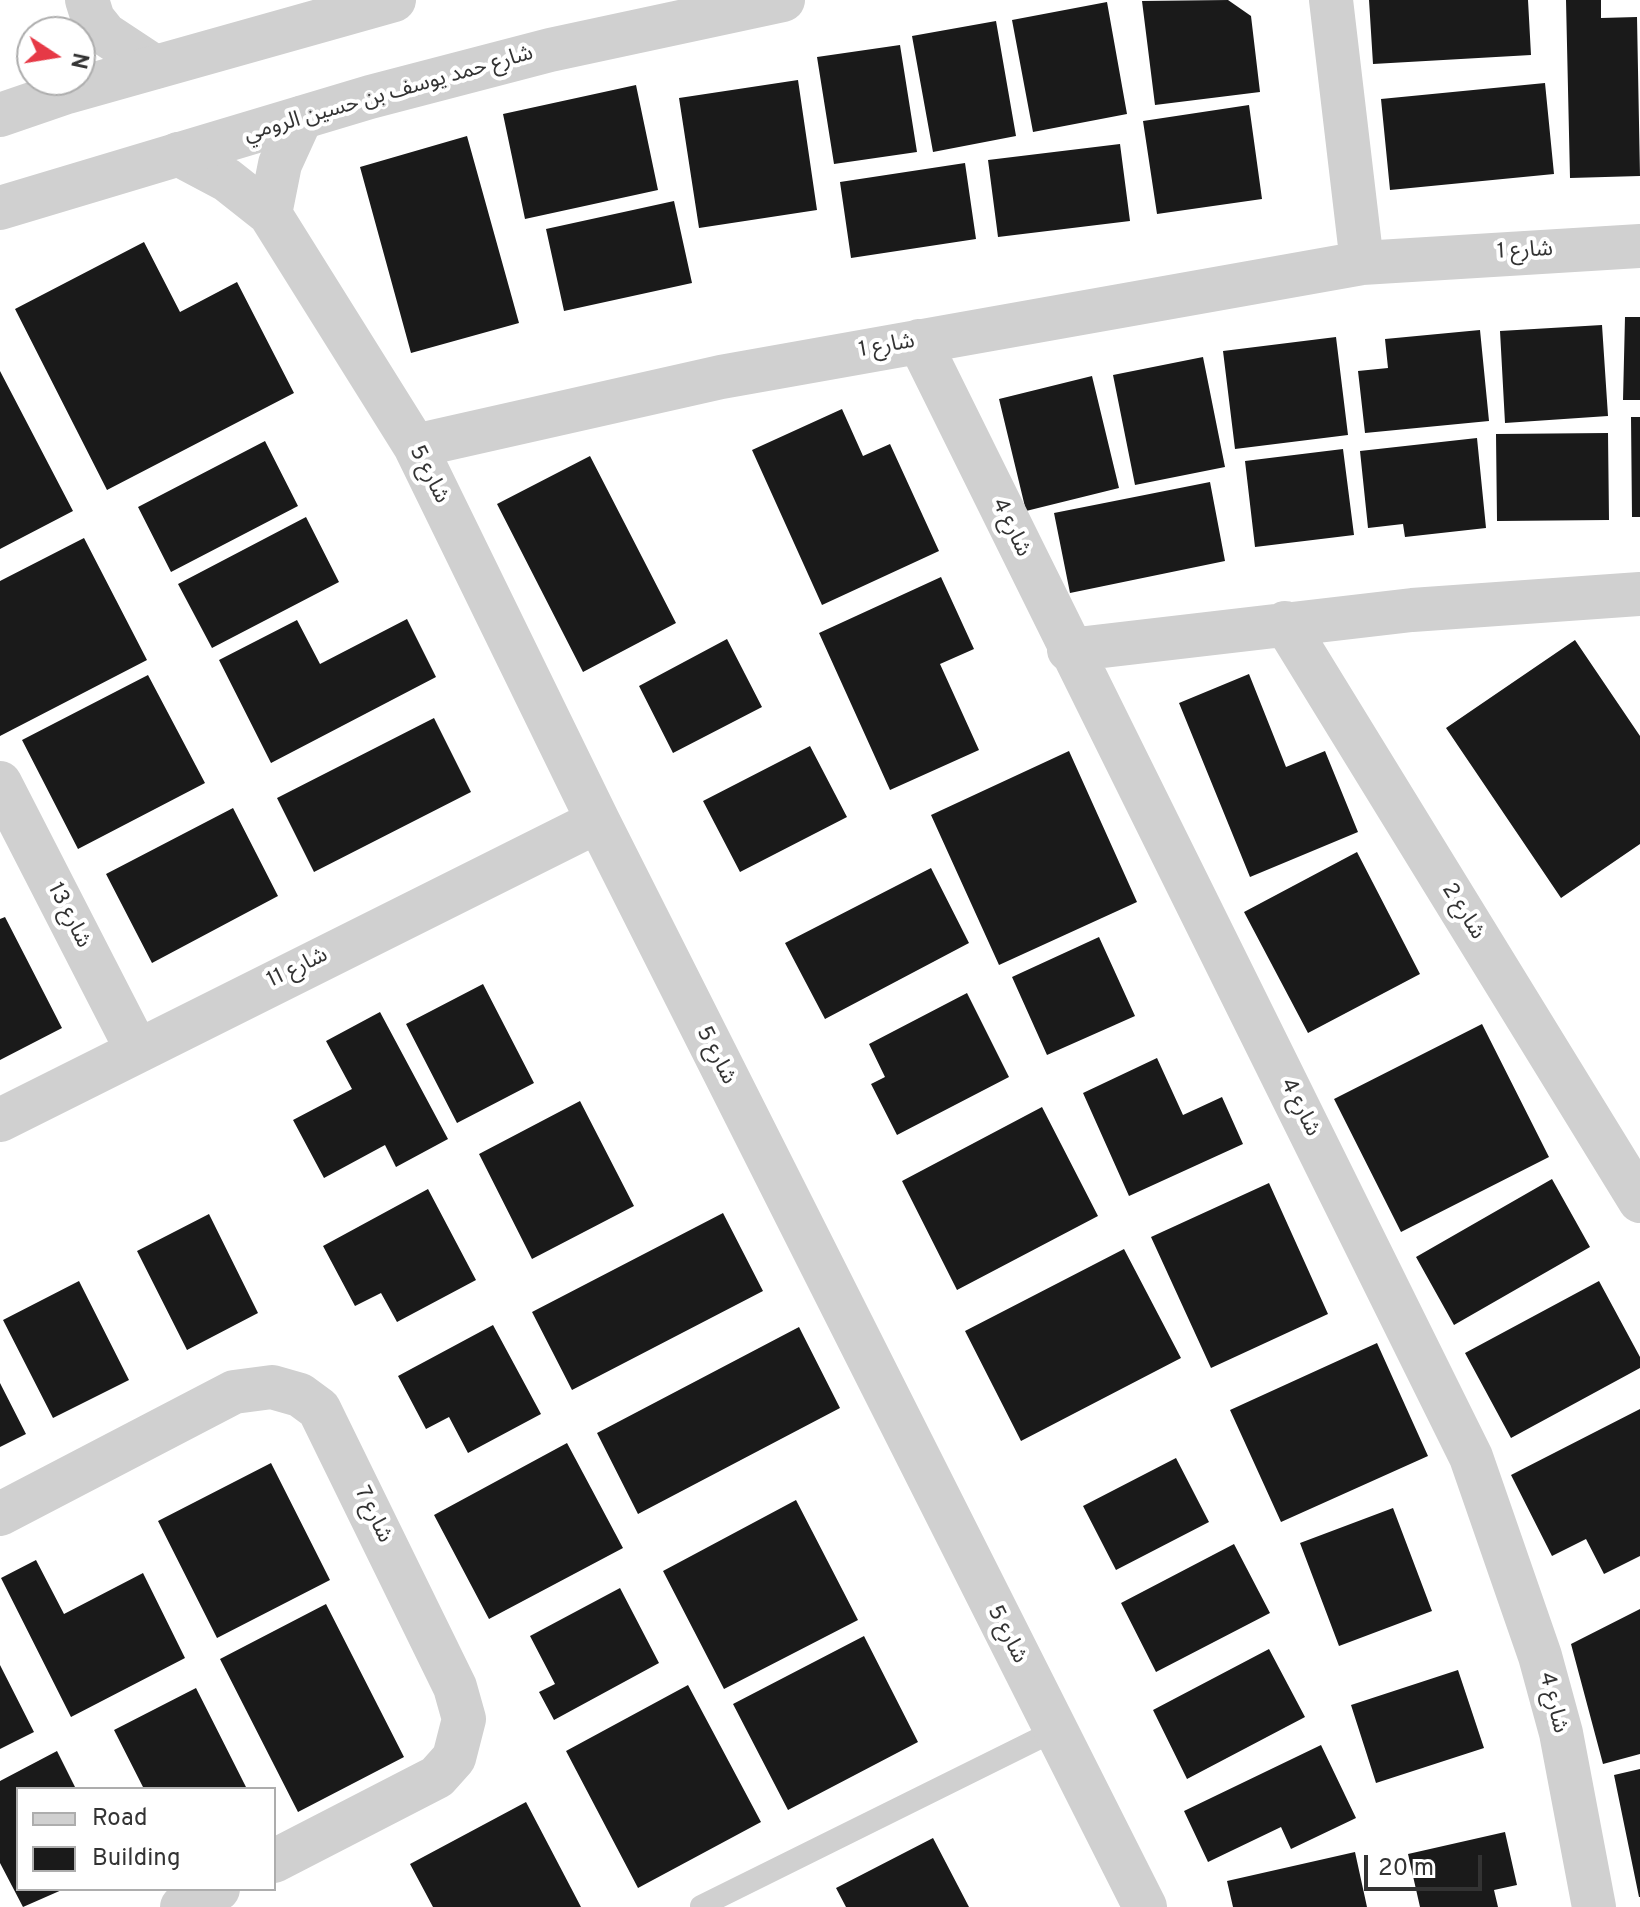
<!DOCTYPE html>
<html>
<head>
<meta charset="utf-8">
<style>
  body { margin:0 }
  #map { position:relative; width:1640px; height:1907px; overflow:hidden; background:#fff; font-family:Overpass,sans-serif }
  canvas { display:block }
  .legend { position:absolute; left:16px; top:1787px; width:260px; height:104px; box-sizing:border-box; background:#fff; border:2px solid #adadad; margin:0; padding:10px 14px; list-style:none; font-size:24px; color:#333 }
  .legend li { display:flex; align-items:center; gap:16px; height:40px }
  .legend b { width:40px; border:2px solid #adadad }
  .north { position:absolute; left:16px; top:16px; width:80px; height:80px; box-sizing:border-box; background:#fff; border:2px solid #adadad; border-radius:50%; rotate:102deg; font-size:22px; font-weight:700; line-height:32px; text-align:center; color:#333 }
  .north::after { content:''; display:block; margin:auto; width:28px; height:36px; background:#e63946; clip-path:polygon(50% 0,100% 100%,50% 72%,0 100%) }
  .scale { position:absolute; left:1364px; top:1855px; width:118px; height:36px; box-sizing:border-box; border:4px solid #333; border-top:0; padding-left:10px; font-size:24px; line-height:28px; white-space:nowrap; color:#333; -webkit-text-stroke:6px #fff; paint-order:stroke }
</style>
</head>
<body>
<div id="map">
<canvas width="1640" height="1907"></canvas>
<ul class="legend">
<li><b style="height:10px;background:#d0d0d0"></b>Road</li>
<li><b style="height:22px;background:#1a1a1a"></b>Building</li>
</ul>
<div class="north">N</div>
<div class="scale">20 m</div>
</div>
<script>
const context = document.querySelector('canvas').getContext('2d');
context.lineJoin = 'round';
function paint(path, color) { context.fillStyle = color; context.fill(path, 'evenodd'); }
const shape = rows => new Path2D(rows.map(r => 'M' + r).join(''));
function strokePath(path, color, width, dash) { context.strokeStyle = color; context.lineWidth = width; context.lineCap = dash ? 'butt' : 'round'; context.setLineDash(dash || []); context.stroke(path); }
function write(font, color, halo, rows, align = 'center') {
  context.font = font + ' Overpass,"Noto Sans Arabic",sans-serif'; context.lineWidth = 8; context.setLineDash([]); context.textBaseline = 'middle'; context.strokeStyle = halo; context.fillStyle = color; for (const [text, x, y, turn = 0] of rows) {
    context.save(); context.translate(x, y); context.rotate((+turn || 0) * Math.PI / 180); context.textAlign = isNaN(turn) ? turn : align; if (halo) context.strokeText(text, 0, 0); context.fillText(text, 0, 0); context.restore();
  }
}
const building = shape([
  [1228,0,1251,16,1260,92,1155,105,1142,1],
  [1369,0,1528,0,1531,55,1373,64],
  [1566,0,1601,0,1601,18,1637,17,1640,176,1570,178],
  [1107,2,1127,114,1033,132,1012,20],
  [996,21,1016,136,933,152,912,36],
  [900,45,917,152,834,164,817,57],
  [798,80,817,210,699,228,679,98],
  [1545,83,1554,174,1390,190,1381,99],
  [636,85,658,190,525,219,503,114],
  [1249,105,1262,199,1157,214,1143,121],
  [467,136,519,323,411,353,360,167],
  [1120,144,1130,221,998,237,988,160],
  [965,163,976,239,851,258,840,182],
  [674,201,692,283,564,311,546,229],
  [144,242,180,312,237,282,294,393,107,490,15,309],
  [1625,317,1640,317,1640,400,1623,400],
  [1602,325,1608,416,1505,423,1500,331],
  [1480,330,1489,421,1365,433,1358,371,1388,368,1385,339],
  [1336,337,1348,435,1235,449,1223,351],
  [1203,357,1225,467,1135,485,1113,375],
  [0,371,73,511,0,549],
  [1092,376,1119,488,1026,511,999,399],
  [842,409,863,456,890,444,939,551,822,605,752,450],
  [1631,417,1640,417,1640,517,1632,517],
  [1608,433,1609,520,1497,521,1496,434],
  [1477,438,1486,528,1405,537,1403,524,1368,528,1360,451],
  [265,441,298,506,171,572,138,507],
  [1343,449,1354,535,1255,547,1245,461],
  [590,456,676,623,583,672,497,504],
  [1210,482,1225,561,1070,593,1054,513],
  [306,517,339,582,212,648,178,584],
  [84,538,147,660,0,736,0,581],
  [941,577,974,649,940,664,979,750,890,790,819,633],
  [407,619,436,677,271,763,219,660,297,620,320,664],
  [727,639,762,707,673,753,639,686],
  [1575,640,1640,736,1640,844,1561,898,1446,728],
  [1249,674,1286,767,1325,751,1358,832,1250,877,1179,703],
  [148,675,205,783,78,849,22,740],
  [434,718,471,792,314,872,277,798],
  [810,746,847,817,740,872,703,801],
  [1069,751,1137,902,999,965,931,815],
  [233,808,278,896,152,963,106,874],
  [1357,852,1420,974,1308,1033,1244,912],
  [931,868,969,943,825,1019,785,943],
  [5,917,62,1028,0,1060,0,919],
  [1099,937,1135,1016,1047,1055,1012,977],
  [483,984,534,1083,457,1123,406,1024],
  [967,993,1009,1077,897,1135,871,1084,885,1077,869,1044],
  [380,1012,448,1139,396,1167,385,1145,324,1178,293,1120,352,1089,326,1041],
  [1482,1024,1549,1157,1401,1232,1334,1099],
  [1157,1058,1183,1115,1222,1097,1243,1144,1129,1196,1083,1093],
  [580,1101,634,1206,532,1259,479,1154],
  [1042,1107,1098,1216,957,1290,902,1181],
  [1552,1179,1590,1247,1454,1325,1416,1257],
  [1269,1183,1328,1314,1211,1368,1151,1237],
  [428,1189,476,1280,397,1322,381,1293,355,1306,323,1246],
  [723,1213,763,1291,572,1390,532,1312],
  [209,1214,258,1313,187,1350,137,1251],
  [1124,1249,1181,1358,1021,1441,965,1331],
  [79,1281,129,1380,53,1418,3,1320],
  [1599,1281,1640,1357,1640,1368,1511,1438,1465,1353],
  [493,1325,541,1414,468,1453,449,1417,426,1429,398,1376],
  [799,1327,840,1408,638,1514,597,1433],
  [1377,1343,1428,1456,1281,1522,1230,1410],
  [0,1383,26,1434,0,1447],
  [1640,1409,1640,1556,1604,1574,1586,1539,1552,1556,1511,1475],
  [567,1443,623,1548,489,1619,434,1515],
  [1176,1458,1209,1522,1116,1570,1083,1506],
  [271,1463,330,1580,217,1638,158,1521],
  [796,1500,858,1620,724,1689,663,1571],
  [1393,1508,1432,1611,1339,1646,1300,1543],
  [1234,1544,1270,1613,1156,1672,1121,1603],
  [36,1560,64,1614,143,1573,185,1658,71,1717,1,1578],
  [620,1588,659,1663,554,1720,539,1692,555,1684,530,1636],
  [326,1604,404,1757,298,1812,220,1659],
  [1640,1609,1640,1754,1603,1764,1571,1644],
  [864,1636,918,1742,788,1810,733,1704],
  [1269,1649,1305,1717,1187,1779,1153,1710],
  [0,1665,34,1732,0,1749],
  [1458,1670,1484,1748,1376,1783,1351,1705],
  [688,1685,761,1822,638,1888,566,1751],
  [196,1688,247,1789,144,1789,114,1730],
  [1321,1745,1356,1818,1291,1849,1281,1827,1208,1862,1184,1811],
  [57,1751,76,1789,18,1789,18,1889,64,1889,23,1907,0,1863,0,1781],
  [1640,1769,1640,1897,1639,1897,1614,1775],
  [526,1802,581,1907,433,1907,410,1864],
  [1505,1832,1517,1885,1494,1890,1498,1907,1420,1907,1408,1854],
  [933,1838,969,1907,846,1907,836,1888],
  [1355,1852,1367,1907,1233,1907,1227,1881]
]);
const service = shape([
  [701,1906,1054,1731]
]);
const minor = shape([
  [87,0,93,19,105,34,155,67],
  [1331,0,1362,263],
  [178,154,227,180,270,214,415,446,598,821,1145,1907],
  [270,214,280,164,301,118],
  [919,341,1471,1457,1540,1656,1561,1733,1594,1907],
  [415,446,721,377,1362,263,1640,246],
  [1285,623,1640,1201],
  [1069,650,1412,610,1640,594],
  [0,783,137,1050],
  [0,1120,598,821],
  [0,1514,234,1392,272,1387,300,1395,319,1409,455,1687,464,1719,454,1758,437,1777,274,1861],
  [182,1907,218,1889]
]);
const tertiary = shape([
  [0,115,67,92,394,0],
  [0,208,370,97,550,50,783,0]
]);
const streetNames = [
  ["شارع حمد يوسف بن حسين الرومي",389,95,-16],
  ["شارع 1",1525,252,-3],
  ["شارع 1",887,347,-10],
  ["شارع 5",428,475,63],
  ["شارع 4",1010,528,64],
  ["شارع 2",1462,912,58],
  ["شارع 13",68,916,63],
  ["شارع 11",298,969,-26],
  ["شارع 5",715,1056,63],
  ["شارع 4",1299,1108,63],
  ["شارع 7",372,1515,64],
  ["شارع 5",1006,1635,63],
  ["شارع 4",1552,1703,76]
];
paint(building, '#1a1a1a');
strokePath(service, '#d0d0d0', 22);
strokePath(minor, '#d0d0d0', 44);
strokePath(tertiary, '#d0d0d0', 44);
write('22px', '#333', '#fff', streetNames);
</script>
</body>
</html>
